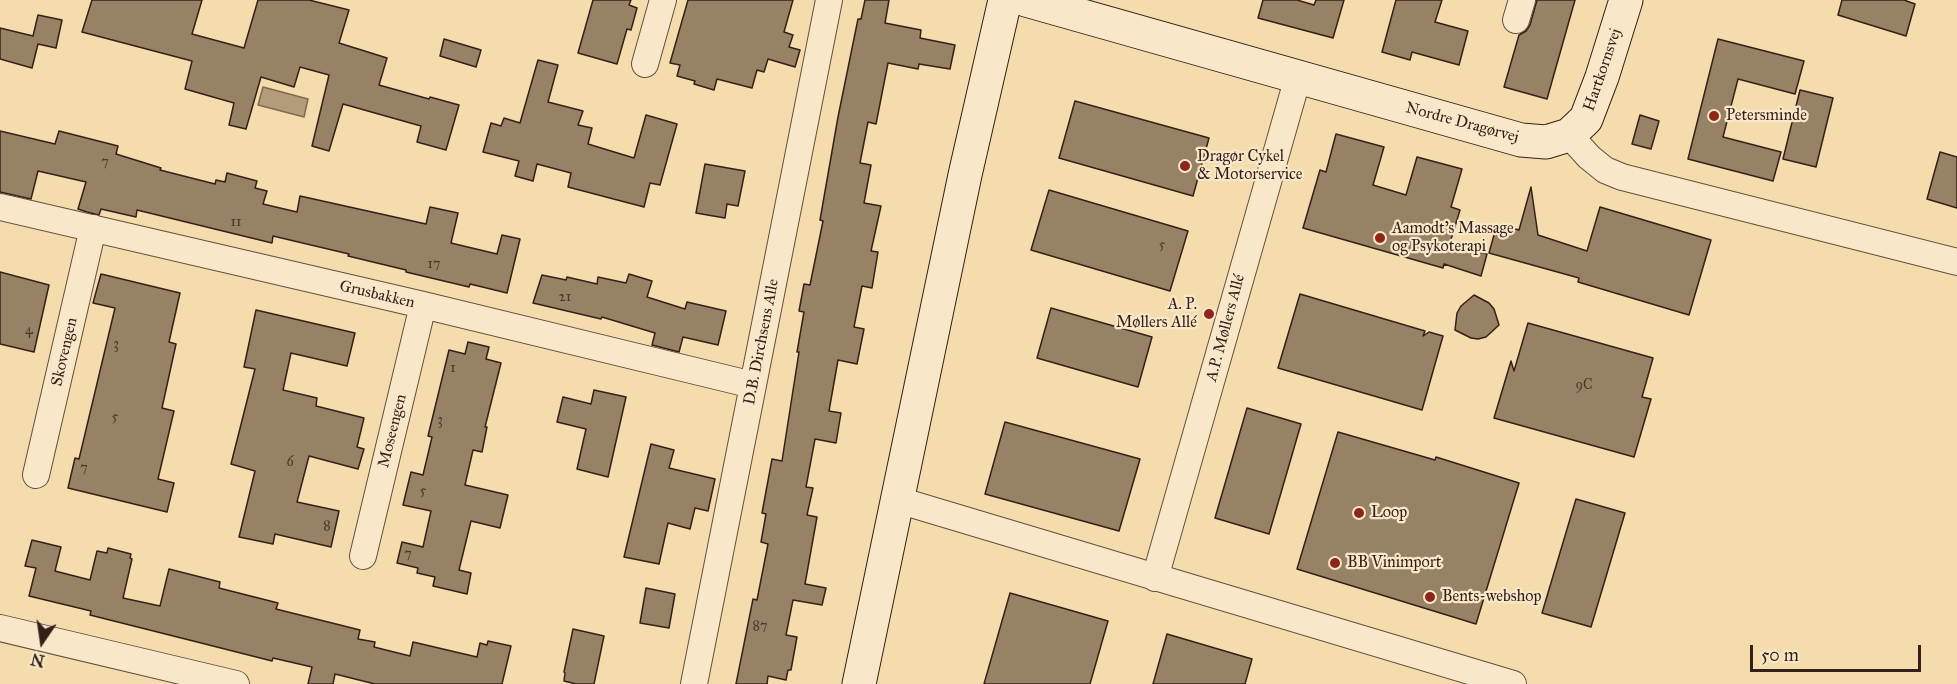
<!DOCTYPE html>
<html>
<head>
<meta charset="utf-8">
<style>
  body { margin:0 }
  #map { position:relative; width:1957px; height:684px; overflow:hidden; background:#f4dcac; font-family:"IM FELL Great Primer",serif }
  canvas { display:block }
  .north { position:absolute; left:12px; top:612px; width:60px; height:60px; -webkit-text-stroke:4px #f8e8c9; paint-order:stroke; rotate:193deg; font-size:16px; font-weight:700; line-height:24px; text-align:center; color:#342019 }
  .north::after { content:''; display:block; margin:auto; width:21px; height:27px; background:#342019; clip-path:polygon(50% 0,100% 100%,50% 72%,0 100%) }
  .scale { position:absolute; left:1750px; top:645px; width:171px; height:27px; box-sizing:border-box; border:3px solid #342019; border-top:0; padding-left:8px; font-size:18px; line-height:21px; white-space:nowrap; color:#342019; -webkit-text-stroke:4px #f8e8c9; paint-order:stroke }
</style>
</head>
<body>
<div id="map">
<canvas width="1957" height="684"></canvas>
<div class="north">N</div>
<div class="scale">50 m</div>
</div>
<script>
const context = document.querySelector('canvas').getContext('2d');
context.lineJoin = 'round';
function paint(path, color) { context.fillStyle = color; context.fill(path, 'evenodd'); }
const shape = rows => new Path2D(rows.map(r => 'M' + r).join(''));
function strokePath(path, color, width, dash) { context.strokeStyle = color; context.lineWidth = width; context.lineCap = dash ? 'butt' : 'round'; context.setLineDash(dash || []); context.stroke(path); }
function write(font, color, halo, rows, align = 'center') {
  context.font = font + ' "IM FELL Great Primer",serif'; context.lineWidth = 4.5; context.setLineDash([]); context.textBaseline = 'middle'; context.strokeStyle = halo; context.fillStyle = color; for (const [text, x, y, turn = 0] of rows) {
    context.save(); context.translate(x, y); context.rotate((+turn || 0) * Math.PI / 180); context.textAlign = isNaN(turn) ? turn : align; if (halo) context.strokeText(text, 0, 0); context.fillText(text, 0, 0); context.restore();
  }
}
const water = shape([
  [263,87,308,99,304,117,258,105,263,87]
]);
const building = shape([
  [92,0,202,0,192,34,244,48,258,0,309,0,349,10,339,43,387,58,379,85,429,99,430,97,459,105,446,150,417,142,421,126,343,104,329,151,312,146,329,75,300,67,294,87,261,77,246,129,229,125,234,103,185,89,192,61,82,32,92,0],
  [593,0,631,0,629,5,637,8,631,30,627,29,617,64,578,53,593,0],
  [688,0,793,0,784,32,793,35,789,47,800,50,795,67,768,59,764,72,757,70,752,88,717,79,714,90,694,84,695,81,677,76,680,65,670,63,688,0],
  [865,0,889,0,885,23,921,30,920,38,955,45,950,69,919,64,918,69,888,63,876,124,868,122,860,163,871,165,864,203,881,206,871,251,878,252,872,288,862,286,854,327,864,329,857,364,838,360,829,411,841,413,836,443,815,439,806,487,813,488,807,515,817,517,805,584,826,588,822,605,793,600,786,635,797,637,791,670,788,670,786,680,768,676,767,684,736,684,753,599,757,600,768,544,761,542,766,514,762,513,772,459,782,461,799,352,797,352,804,312,799,311,804,284,810,285,823,221,820,220,838,117,858,19,861,19,865,0],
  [1263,0,1297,0,1314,5,1316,0,1344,0,1333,38,1258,18,1263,0],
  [1396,0,1442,0,1435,22,1468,31,1459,65,1412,52,1410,60,1382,52,1396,0],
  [1537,0,1575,0,1547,99,1504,87,1519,35,1526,31,1530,25,1537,0],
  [1842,0,1904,0,1915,4,1906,36,1838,15,1842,0],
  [38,15,62,20,56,48,38,44,32,68,0,59,0,28,33,36,38,15],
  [444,39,481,50,476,67,440,56,444,39],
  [1718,39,1804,61,1795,94,1738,79,1723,137,1781,152,1773,181,1688,159,1718,39],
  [538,60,558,65,548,102,583,111,578,125,592,128,588,144,634,158,646,115,677,124,660,185,650,183,644,207,568,187,571,173,537,164,533,181,515,176,519,161,483,152,491,123,501,126,504,118,520,123,538,60],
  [1800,90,1833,98,1816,167,1783,159,1800,90],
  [1075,101,1209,138,1193,196,1059,158,1075,101],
  [1640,115,1659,121,1651,149,1632,144,1640,115],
  [0,131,55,144,59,131,118,146,116,154,161,168,160,170,215,184,216,180,225,182,227,173,257,181,255,188,267,191,263,204,297,212,300,196,426,224,430,207,458,213,451,243,497,254,502,235,520,239,507,293,470,284,469,287,406,272,406,270,348,256,349,254,273,236,272,243,137,210,136,217,101,209,99,215,87,212,78,209,86,182,38,171,31,199,0,192,0,131],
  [1336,134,1384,147,1373,185,1406,195,1417,157,1462,169,1451,207,1460,210,1449,246,1487,254,1481,276,1444,264,1443,268,1303,228,1320,170,1326,172,1336,134],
  [1940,152,1957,157,1957,208,1927,199,1940,152],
  [705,164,745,171,738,206,727,204,725,218,696,213,705,164],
  [1531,187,1538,235,1587,251,1600,207,1711,240,1689,315,1578,282,1579,278,1489,253,1497,224,1519,230,1531,187],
  [1049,190,1188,231,1170,291,1031,250,1049,190],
  [0,272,49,285,34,352,0,344,0,272],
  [101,274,180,293,169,342,176,344,162,408,174,411,158,479,174,483,167,512,68,488,75,458,79,459,115,308,93,303,101,274],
  [629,274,652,281,647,297,685,309,687,302,726,311,718,345,683,337,679,352,652,345,655,333,602,317,601,319,533,303,542,275,566,280,567,277,597,284,598,277,626,283,629,274],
  [1300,294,1425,331,1423,336,1429,332,1443,336,1422,410,1278,368,1300,294],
  [1474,295,1489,303,1494,309,1499,325,1486,337,1478,339,1471,338,1455,330,1457,313,1461,306,1474,295],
  [1051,308,1152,337,1138,387,1037,358,1051,308],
  [256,310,355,333,347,366,291,353,283,390,317,398,316,406,364,418,357,447,364,449,358,469,309,456,297,502,339,511,331,547,275,534,273,544,239,537,255,471,231,464,255,369,244,367,256,310],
  [1528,323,1653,358,1642,397,1651,399,1634,457,1494,418,1511,361,1514,371,1528,323],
  [468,342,489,347,486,359,501,363,485,427,487,427,482,452,473,450,465,485,508,495,500,528,471,521,459,570,471,573,467,594,433,586,435,577,417,573,418,568,397,563,402,542,423,547,431,511,403,505,411,472,423,475,432,437,428,436,449,350,465,354,468,342],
  [594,390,626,397,608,477,577,469,586,429,557,422,563,397,591,404,594,390],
  [1247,408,1301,424,1269,534,1215,518,1247,408],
  [1005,422,1140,459,1119,531,985,494,1005,422],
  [1338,432,1435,460,1436,457,1519,483,1476,624,1297,569,1338,432],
  [651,444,674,450,669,468,715,479,708,511,695,508,690,529,668,523,659,564,624,557,651,444],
  [1576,499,1625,513,1591,627,1542,613,1576,499],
  [32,540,61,547,55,571,90,580,97,551,107,553,108,548,131,554,130,558,132,559,123,598,160,606,169,569,220,582,219,588,278,603,276,609,360,630,358,639,375,642,374,647,410,656,413,642,477,657,480,643,487,645,488,641,511,646,502,684,375,684,335,674,333,684,308,684,312,667,273,658,272,661,209,645,90,615,91,611,29,596,36,568,25,566,32,540],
  [646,588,675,594,669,628,640,623,646,588],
  [1010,593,1108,621,1090,684,984,684,1010,593],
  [573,629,604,636,594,684,576,684,564,681,565,673,564,672,573,629],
  [1167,634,1252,659,1245,684,1153,684,1167,634]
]);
const street = shape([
  [1516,20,1522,0],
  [645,64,663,0],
  [1569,135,1589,157,1605,170,1622,177,1957,262],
  [0,207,423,305,753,385],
  [36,475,93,228],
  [898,500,1513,684],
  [363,556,423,305],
  [1155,578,1298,77],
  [0,628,236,684],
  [694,684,829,0]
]);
const secondary = shape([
  [1026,0,1521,140,1546,142,1569,135,1586,119,1602,77,1626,0],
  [859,684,965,175,1005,0]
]);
const markers = [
  [1714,116,6,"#8f2418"],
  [1185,166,6,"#8f2418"],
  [1380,238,6,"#8f2418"],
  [1209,314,6,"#8f2418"],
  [1359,513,6,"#8f2418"],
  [1335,563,6,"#8f2418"],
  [1430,597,6,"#8f2418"]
];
const numberNames = [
  ["7",105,163],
  ["11",236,223],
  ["5",1162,246],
  ["17",434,265],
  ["21",565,298],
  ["4",29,331],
  ["3",116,345],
  ["1",453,369],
  ["9C",1584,386],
  ["5",115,418],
  ["3",440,421],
  ["6",290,463],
  ["7",84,469],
  ["5",423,492],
  ["8",327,527],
  ["7",408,555],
  ["87",760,627]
];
const streetNames = [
  ["Hartkornsvej",1603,70,-71],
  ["Nordre Dragørvej",1462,123,15],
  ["Grusbakken",377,295,13],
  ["A.P. Møllers Allé",1226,328,-75],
  ["D.B. Dirchsens Alle",762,342,-79],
  ["Skovengen",65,352,-77],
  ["Moseengen",393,431,-76]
];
const poiNames = [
  ["Petersminde",1726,116],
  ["Dragør Cykel",1197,157],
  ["& Motorservice",1197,175],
  ["Aamodt's Massage",1392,229],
  ["og Psykoterapi",1392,247],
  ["A. P.",1197,305,"right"],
  ["Møllers Allé",1197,323,"right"],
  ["Loop",1371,513],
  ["BB Vinimport",1347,563],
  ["Bents-webshop",1442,597]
];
paint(water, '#b39c7a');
strokePath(water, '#806a53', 1.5);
paint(building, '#988265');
strokePath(building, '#342019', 1.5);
strokePath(street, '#644f3e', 28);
strokePath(secondary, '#342019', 35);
strokePath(street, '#f8e8c9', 26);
strokePath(secondary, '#f8e8c9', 33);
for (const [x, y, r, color] of markers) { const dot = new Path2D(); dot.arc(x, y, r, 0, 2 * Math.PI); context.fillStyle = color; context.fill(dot); strokePath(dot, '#f8e8c9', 2); }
write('14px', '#4d382c', null, numberNames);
write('16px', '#342019', '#f8e8c9', streetNames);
write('16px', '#342019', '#f8e8c9', poiNames, 'left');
</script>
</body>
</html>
